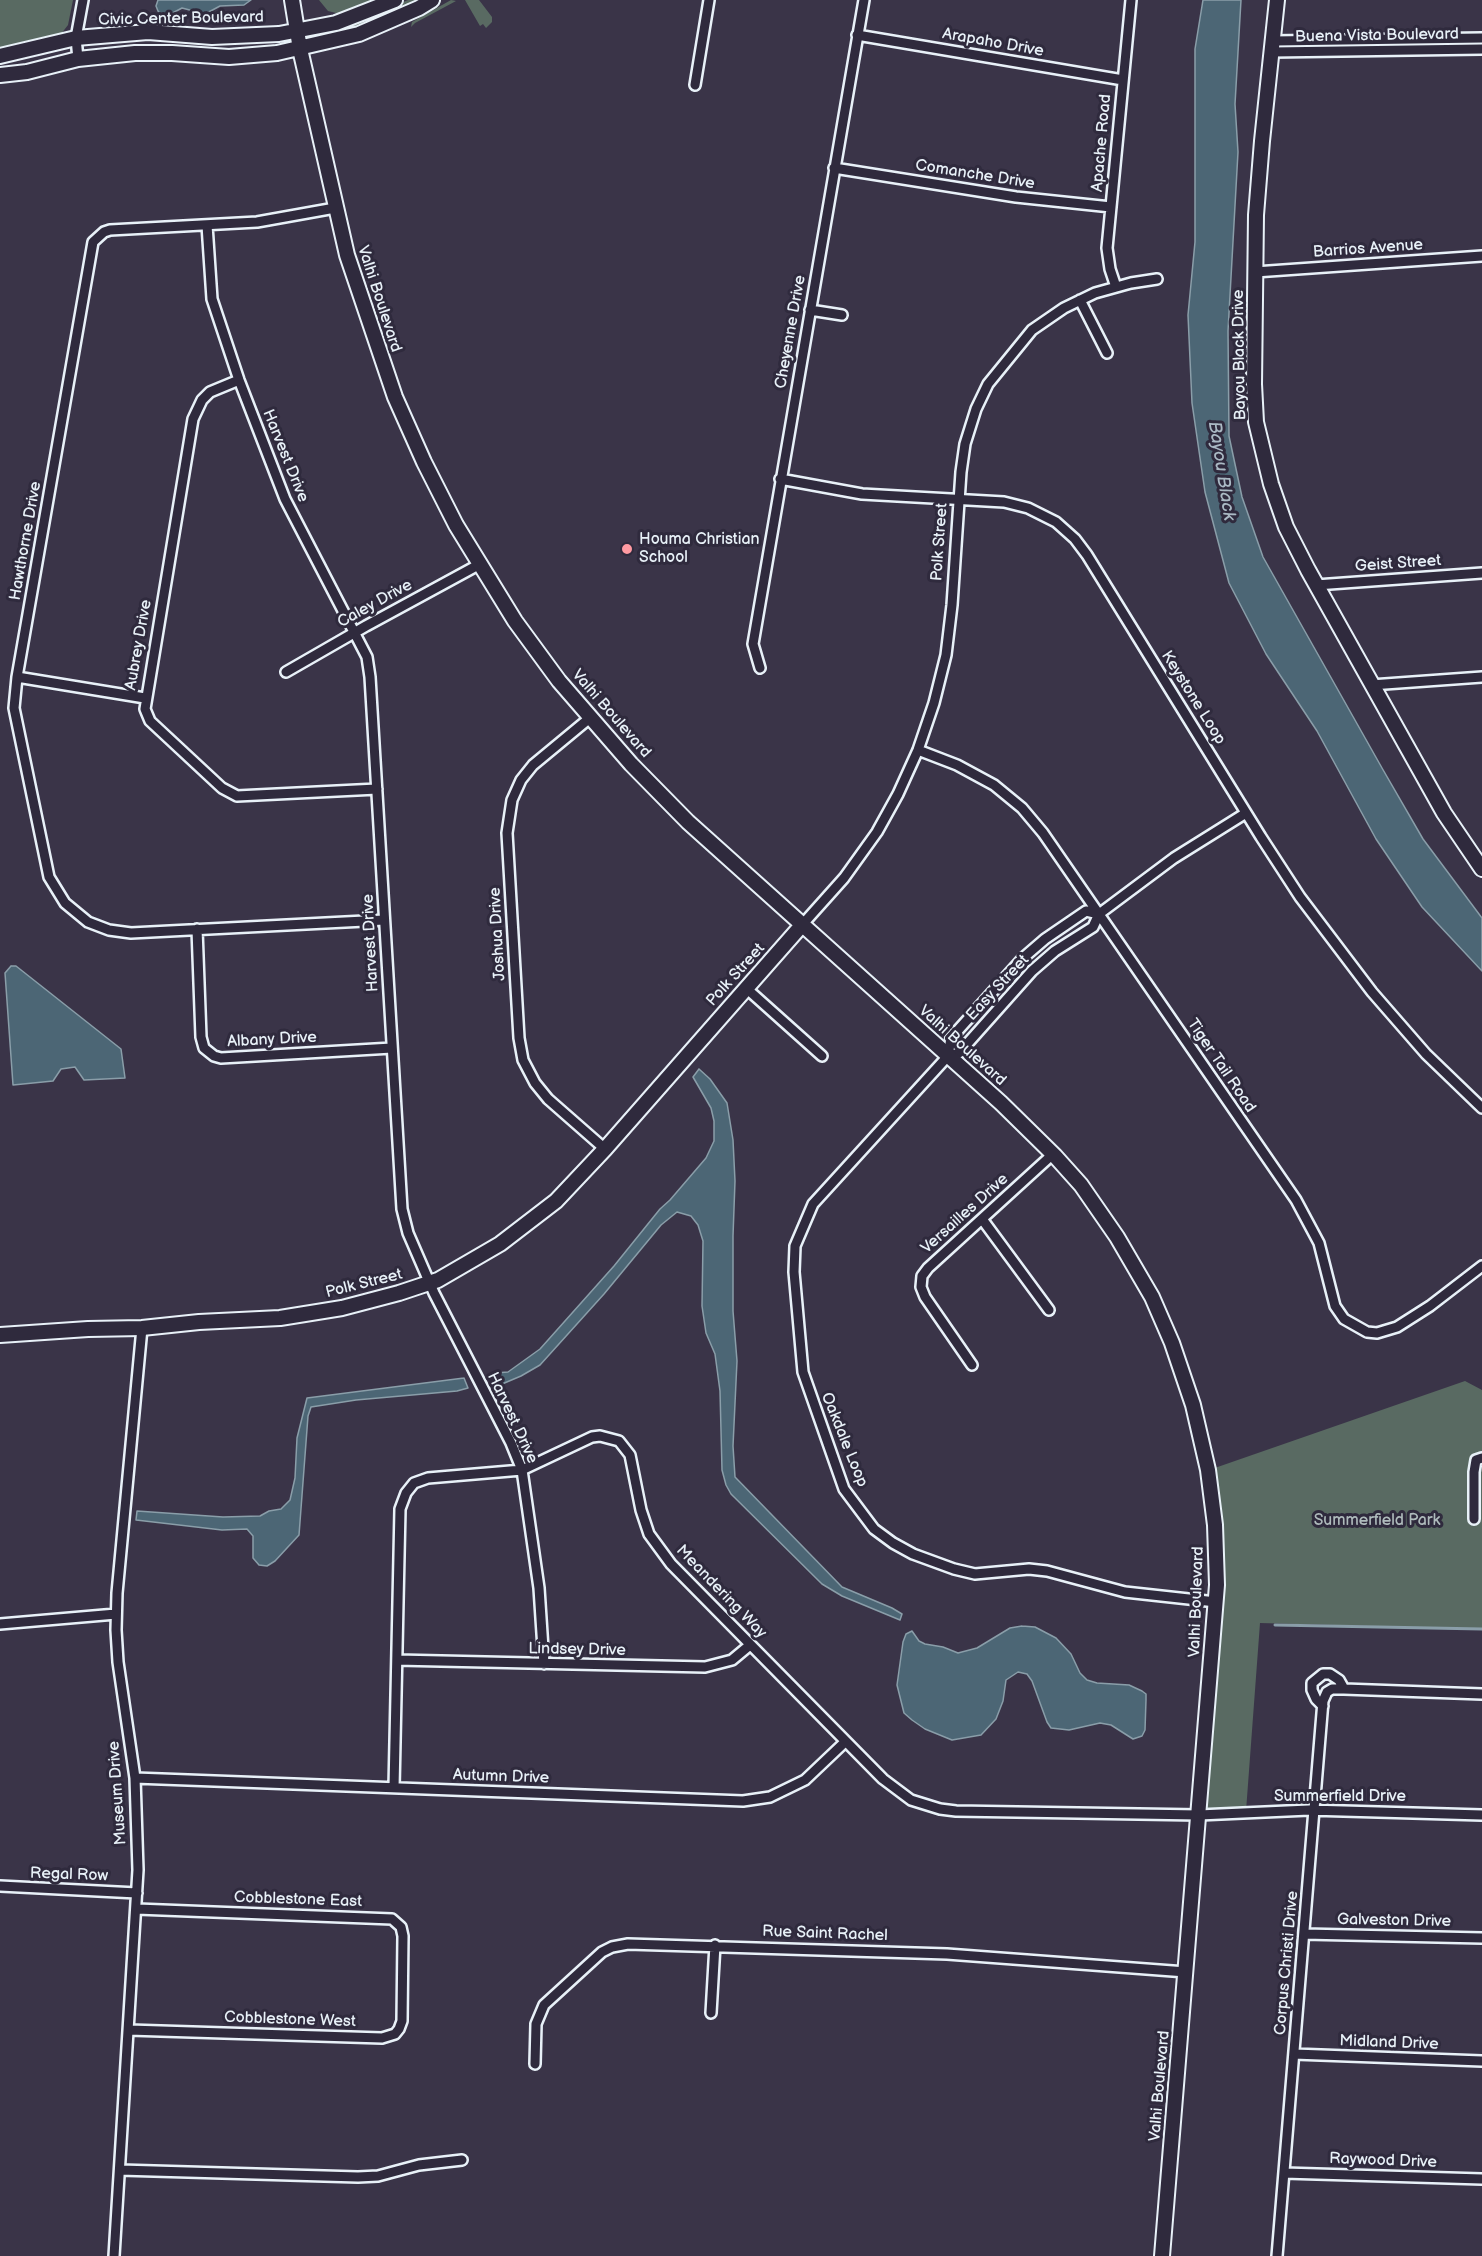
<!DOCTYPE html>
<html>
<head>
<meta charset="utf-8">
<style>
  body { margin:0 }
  canvas { display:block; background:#3a3448 }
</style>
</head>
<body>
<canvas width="1482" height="2256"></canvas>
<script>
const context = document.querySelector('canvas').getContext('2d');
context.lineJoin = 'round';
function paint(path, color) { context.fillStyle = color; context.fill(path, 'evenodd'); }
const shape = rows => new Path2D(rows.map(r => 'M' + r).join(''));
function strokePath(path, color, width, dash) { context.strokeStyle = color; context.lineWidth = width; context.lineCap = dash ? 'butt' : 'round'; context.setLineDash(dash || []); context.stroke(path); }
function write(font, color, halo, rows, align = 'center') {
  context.font = font + ' "Balsamiq Sans",sans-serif'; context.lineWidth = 6; context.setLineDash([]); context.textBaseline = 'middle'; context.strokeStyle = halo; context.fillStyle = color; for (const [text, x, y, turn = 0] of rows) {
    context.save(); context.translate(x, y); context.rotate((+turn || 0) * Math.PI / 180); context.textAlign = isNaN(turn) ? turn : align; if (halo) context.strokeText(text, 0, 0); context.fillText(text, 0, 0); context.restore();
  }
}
const green = shape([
  [0,0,73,0,68,25,61,34,50,39,0,50],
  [319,0,379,0,340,14,328,11],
  [408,0,427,0,398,15,337,34,339,28],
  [451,0,456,1,415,23,411,27,412,22],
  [465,0,479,0,492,17,492,22,486,28,483,24,480,26],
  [1465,1381,1482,1390,1482,1629,1260,1623,1246,1811,1201,1815,1214,1622,1209,1470]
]);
const water = shape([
  [158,0,251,0,244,5,220,6,205,14,182,8,167,16,161,15,158,11,156,6,158,0],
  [1203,0,1241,0,1235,104,1238,152,1228,331,1229,436,1242,497,1263,557,1382,768,1423,839,1482,918,1482,971,1422,907,1376,839,1317,731,1266,654,1229,583,1205,492,1192,403,1188,315,1195,242,1195,49,1203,0],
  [11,966,16,966,121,1049,125,1078,84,1080,75,1067,61,1069,53,1081,13,1085,5,973,11,966],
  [699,1069,710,1079,727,1103,733,1140,735,1181,733,1236,733,1311,737,1361,733,1446,735,1477,842,1587,892,1608,902,1614,900,1620,842,1596,822,1584,731,1494,726,1485,722,1470,720,1391,715,1354,706,1333,702,1306,703,1241,698,1225,691,1216,677,1212,661,1225,604,1294,540,1365,521,1376,495,1387,489,1376,495,1373,508,1372,540,1349,614,1266,660,1209,670,1200,706,1158,714,1141,714,1121,711,1108,693,1077,699,1069],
  [464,1378,468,1388,457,1391,356,1400,311,1407,308,1416,299,1535,275,1561,267,1566,259,1565,253,1558,253,1536,247,1529,222,1530,136,1520,137,1511,223,1517,260,1516,269,1511,281,1509,290,1500,295,1478,297,1438,307,1398,464,1378],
  [1022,1626,1035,1627,1056,1638,1071,1654,1080,1673,1087,1680,1097,1683,1129,1685,1142,1691,1146,1694,1146,1700,1145,1730,1142,1736,1133,1739,1111,1725,1100,1723,1069,1730,1051,1728,1047,1722,1032,1681,1027,1674,1018,1672,1006,1680,1003,1701,996,1719,981,1735,952,1740,925,1729,912,1720,904,1713,897,1685,903,1642,906,1634,912,1631,919,1641,925,1644,943,1647,958,1653,977,1648,1010,1628,1022,1626]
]);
const stream = shape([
  [1275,1625,1482,1629]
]);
const street = shape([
  [857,35,1123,80],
  [1273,41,1482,38],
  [1272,52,1482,49],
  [78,59,76,38,83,0],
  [695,85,709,0],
  [834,168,1016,197,1111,207],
  [335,208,257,222,110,230,104,232,93,242,17,677,14,708,49,877,65,903,88,922,109,930,131,933,384,920],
  [207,225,212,299,239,380,285,499,367,657,370,677,402,1209,408,1233,434,1293,511,1443,522,1470,539,1588,544,1664],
  [1255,272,1482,256],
  [1116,287,1110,269,1107,248,1131,0],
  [1080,300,1107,353],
  [810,310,842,315],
  [239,380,210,392,202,400,193,419,145,709,150,721,222,788,237,796,377,789],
  [780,479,862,494,1004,502,1028,508,1056,522,1075,539,1087,555,1261,837,1300,897,1372,992,1426,1054,1482,1108],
  [1316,585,1482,573],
  [760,668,753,644,864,0],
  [286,672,366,626,480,564],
  [17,677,145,698],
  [1371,685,1482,677],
  [591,717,533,765,521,780,512,800,507,833,519,1038,523,1060,535,1083,548,1099,605,1149],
  [918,750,957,765,994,785,1022,808,1043,833,1296,1200,1319,1243,1335,1306,1344,1319,1367,1332,1377,1333,1397,1327,1430,1306,1482,1266],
  [802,925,844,878,877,832,898,794,918,750,934,703,946,655,952,605,961,472,965,444,976,409,988,384,1032,330,1064,308,1095,293,1131,283,1157,279],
  [197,929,201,1037,204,1048,214,1056,221,1058,392,1048],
  [746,988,822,1056],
  [948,1056,951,1038,1023,958,1045,939,1086,911,1099,914],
  [982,1219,1049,1310],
  [972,1365,925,1297,921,1287,922,1276,928,1268,1053,1154],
  [1474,1519,1474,1472,1476,1460,1482,1458],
  [1216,1602,1125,1592,1047,1571,1029,1569,975,1574,954,1569,913,1554,893,1543,874,1529,844,1489,803,1372,794,1272,795,1246,813,1204,948,1056,959,1053,1032,971,1055,951,1093,927,1099,914,1174,858,1246,813],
  [0,1624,116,1614],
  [397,1660,705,1667,732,1660,750,1645],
  [1323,1706,1316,1699,1312,1690,1312,1683,1323,1674,1330,1674,1339,1680,1344,1689,1482,1694],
  [135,1778,743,1801,770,1797,805,1780,845,1742],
  [394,1788,400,1509,406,1493,414,1483,428,1478,522,1470,592,1437,600,1436,619,1441,630,1455,641,1510,649,1534,671,1564,883,1779,911,1800,940,1809,956,1811,1199,1815,1309,1810,1482,1815],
  [0,1886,137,1893],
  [1304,1934,1482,1938],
  [711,2013,715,1945],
  [129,2030,382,2038,395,2034,399,2029,402,2021,403,1936,401,1927,392,1919,137,1909],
  [1294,2054,1482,2061],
  [535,2064,536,2024,544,2005,602,1952,612,1947,628,1944,947,1954,1186,1972],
  [120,2170,358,2177,378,2176,419,2165,462,2160],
  [1284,2173,1482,2179],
  [114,2256,138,1870,135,1778,118,1662,116,1630,117,1593,142,1328],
  [1277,2256,1323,1701,1327,1692,1332,1689,1344,1689]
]);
const secondary = shape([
  [292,0,300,49,347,255,395,397,424,462,456,525,515,621,559,681,631,764,688,822,1001,1103,1055,1156,1081,1185,1117,1237,1152,1297,1172,1343,1193,1405,1208,1470,1215,1525,1217,1585,1162,2256],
  [1277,0,1262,141,1256,215,1254,384,1256,422,1271,484,1286,527,1308,570,1444,813,1482,869],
  [0,56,76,38,148,32,212,37,279,34,336,23,395,0],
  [0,75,27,72,78,59,135,53,172,53,229,57,277,53,359,34,419,8,432,0],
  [0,1335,88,1329,142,1328,199,1322,280,1318,342,1308,399,1293,438,1280,500,1244,556,1201,605,1149,802,925]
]);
const markers = [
  [627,549,6,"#ff9aa2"]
];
const streetNames = [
  ["Civic Center Boulevard",181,19,-1],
  ["Buena Vista Boulevard",1377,36,-1],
  ["Arapaho Drive",993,43,10],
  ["Apache Road",1102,143,-85],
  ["Comanche Drive",975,175,9],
  ["Barrios Avenue",1368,249,-4],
  ["Valhi Boulevard",379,299,72],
  ["Cheyenne Drive",791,332,-80],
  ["Bayou Black Drive",1240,355,-91],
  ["Harvest Drive",285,456,68],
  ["Hawthorne Drive",26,541,-80],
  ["Polk Street",940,542,-86],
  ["Geist Street",1398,564,-4],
  ["Caley Drive",375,604,-29],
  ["Aubrey Drive",139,645,-80],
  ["Keystone Loop",1193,698,58],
  ["Valhi Boulevard",611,714,49],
  ["Joshua Drive",498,934,-93],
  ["Harvest Drive",371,943,-93],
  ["Polk Street",736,975,-48],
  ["Easy Street",998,988,-47],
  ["Albany Drive",272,1040,-3],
  ["Valhi Boulevard",962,1046,42],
  ["Tiger Tail Road",1221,1066,56],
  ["Versailles Drive",965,1214,-42],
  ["Polk Street",364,1284,-14],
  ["Harvest Drive",512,1418,65],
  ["Oakdale Loop",844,1440,68],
  ["Meandering Way",721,1592,46],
  ["Valhi Boulevard",1197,1602,-88],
  ["Lindsey Drive",577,1650,1],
  ["Autumn Drive",501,1777,2],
  ["Museum Drive",118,1793,-94],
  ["Summerfield Drive",1340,1797],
  ["Regal Row",69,1875,2],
  ["Cobblestone East",298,1900,2],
  ["Galveston Drive",1394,1921,1],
  ["Rue Saint Rachel",825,1934,2],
  ["Corpus Christi Drive",1287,1963,-85],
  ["Cobblestone West",290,2020,2],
  ["Midland Drive",1389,2043,2],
  ["Valhi Boulevard",1160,2086,-85],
  ["Raywood Drive",1383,2161,2]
];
const poiNames = [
  ["Houma Christian",639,540],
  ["School",639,558]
];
const parkNames = [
  ["Summerfield Park",1377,1521]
];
const waterNames = [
  ["Bayou Black",1221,471,81]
];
paint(green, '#596a62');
paint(water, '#4c6675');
strokePath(water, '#8a9ea9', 1.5);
strokePath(stream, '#8a9ea9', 3);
strokePath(street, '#e8f1f8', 14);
strokePath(secondary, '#e8f1f8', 18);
strokePath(street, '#2f2a3d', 9);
strokePath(secondary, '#2f2a3d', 14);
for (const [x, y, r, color] of markers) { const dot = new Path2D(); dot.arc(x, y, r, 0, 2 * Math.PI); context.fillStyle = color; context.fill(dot); strokePath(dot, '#2f2a3d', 2); }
write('16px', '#e8f1f8', '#2f2a3d', streetNames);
write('16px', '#e8f1f8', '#2f2a3d', poiNames, 'left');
write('16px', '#afbbbc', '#2f2a3d', parkNames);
write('italic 18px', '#aab9c4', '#2f2a3d', waterNames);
</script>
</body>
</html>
